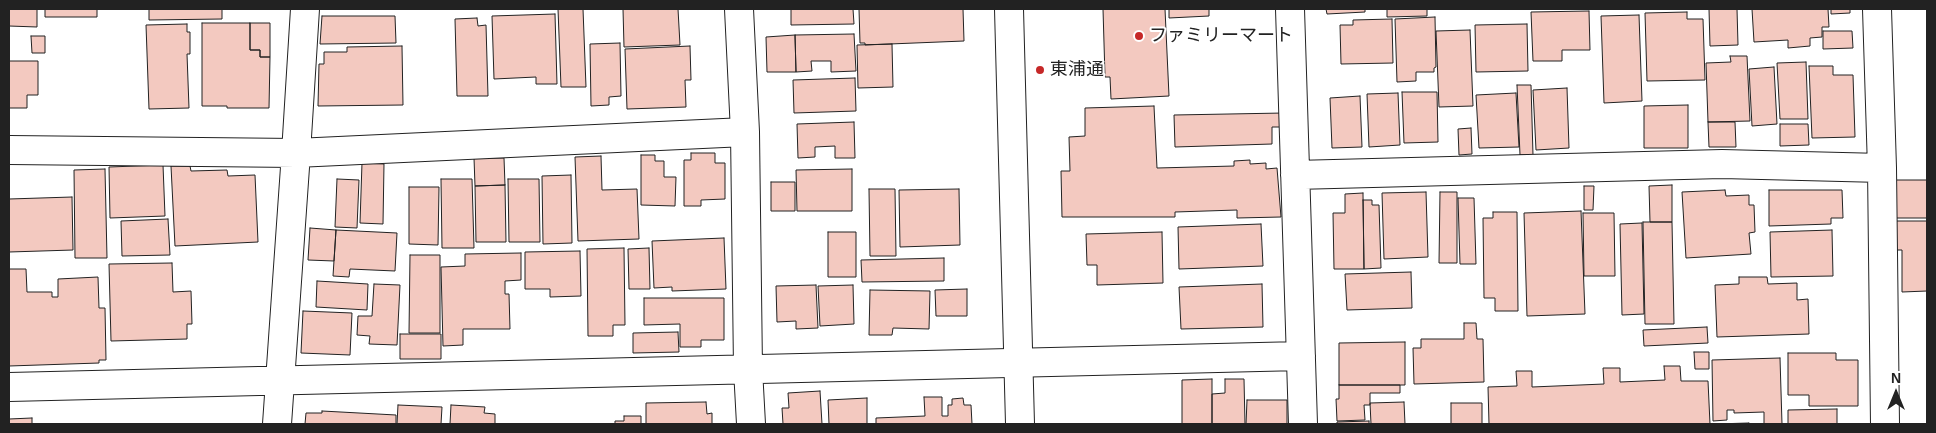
<!DOCTYPE html>
<html>
<head>
<meta charset="utf-8">
<style>
  body { margin:0 }
  #map { position:relative; width:1936px; height:433px; overflow:hidden; background:#fff; font-family:Helvetica,sans-serif }
  canvas { display:block }
  .frame { position:absolute; inset:0; border:10px solid #222; pointer-events:none }
  .north { position:absolute; left:1871px; top:368px; width:50px; height:50px; -webkit-text-stroke:4px #fff; paint-order:stroke; rotate:0deg; font-size:14px; font-weight:700; line-height:20px; text-align:center; color:#222 }
  .north::after { content:''; display:block; margin:auto; width:18px; height:22px; background:#222; clip-path:polygon(50% 0,100% 100%,50% 72%,0 100%) }
</style>
</head>
<body>
<div id="map">
<canvas width="1936" height="433"></canvas>
<div class="frame"></div>
<div class="north">N</div>
</div>
<script>
const context = document.querySelector('canvas').getContext('2d');
context.lineJoin = 'round';
function paint(path, color) { context.fillStyle = color; context.fill(path, 'evenodd'); }
const shape = rows => new Path2D(rows.map(r => 'M' + r).join(''));
function strokePath(path, color, width, dash) { context.strokeStyle = color; context.lineWidth = width; context.lineCap = dash ? 'butt' : 'round'; context.setLineDash(dash || []); context.stroke(path); }
function write(font, color, halo, rows, align = 'center') {
  context.font = font + ' Helvetica,"Noto Sans JP",sans-serif'; context.lineWidth = 4; context.setLineDash([]); context.textBaseline = 'middle'; context.strokeStyle = halo; context.fillStyle = color; for (const [text, x, y, turn = 0] of rows) {
    context.save(); context.translate(x, y); context.rotate((+turn || 0) * Math.PI / 180); context.textAlign = isNaN(turn) ? turn : align; if (halo) context.strokeText(text, 0, 0); context.fillText(text, 0, 0); context.restore();
  }
}
const building = shape([
  [9,9,37,9,37,27,9,26,9,9],
  [45,9,97,9,97,17,45,17,45,9],
  [149,9,222,9,222,19,149,20,149,9],
  [558,9,583,9,586,87,561,87,558,9],
  [623,9,678,9,680,45,624,47,623,9],
  [791,9,853,9,854,24,791,25,791,9],
  [859,9,963,9,964,41,865,45,865,43,860,43,859,9],
  [1103,9,1165,9,1169,96,1111,99,1110,77,1105,77,1103,9],
  [1169,9,1209,9,1209,16,1169,18,1169,9],
  [1326,9,1365,9,1365,12,1327,14,1326,9],
  [1387,9,1427,9,1427,16,1387,17,1387,9],
  [1709,9,1737,9,1738,45,1710,46,1709,9],
  [1752,9,1828,9,1829,27,1822,27,1822,37,1810,38,1810,46,1788,48,1788,40,1754,42,1752,9],
  [1831,9,1850,9,1850,13,1831,14,1831,9],
  [1589,11,1590,50,1562,50,1562,61,1533,61,1531,12,1589,11],
  [1687,12,1687,19,1703,19,1705,80,1647,81,1645,13,1687,12],
  [555,14,557,84,536,84,536,77,494,79,492,16,555,14],
  [1639,15,1642,101,1604,103,1601,16,1639,15],
  [322,16,395,16,396,43,320,44,322,16],
  [1435,17,1436,67,1434,68,1434,72,1416,72,1416,81,1397,82,1395,19,1435,17],
  [477,18,478,26,486,25,488,96,457,96,455,19,477,18],
  [1392,19,1393,63,1341,64,1340,25,1353,25,1353,20,1392,19],
  [202,23,250,23,250,50,260,50,260,57,270,57,269,108,227,108,227,106,202,106,202,23],
  [250,23,270,23,270,57,260,57,260,50,250,50,250,23],
  [187,24,187,32,190,32,190,54,187,54,189,108,149,109,146,25,187,24],
  [1527,24,1528,71,1476,72,1475,25,1527,24],
  [1470,30,1473,106,1439,107,1436,31,1470,30],
  [1823,31,1852,31,1853,48,1823,49,1823,31],
  [854,34,856,71,831,72,831,61,811,61,812,71,796,72,795,35,854,34],
  [795,35,796,72,767,72,766,37,795,35],
  [31,36,45,36,45,53,32,53,31,36],
  [620,43,621,96,609,97,609,105,591,106,590,44,620,43],
  [892,44,893,87,858,88,857,45,892,44],
  [402,46,403,105,318,106,319,64,324,64,324,52,347,52,347,47,402,46],
  [690,46,691,80,685,80,686,107,627,109,625,49,690,46],
  [1730,56,1747,56,1750,121,1708,122,1706,63,1731,62,1730,56],
  [9,61,38,61,38,95,27,95,27,108,9,108,9,61],
  [1806,62,1808,119,1780,119,1777,63,1806,62],
  [1809,66,1833,66,1833,75,1853,75,1855,137,1812,138,1809,66],
  [1774,67,1777,124,1752,126,1749,69,1774,67],
  [855,78,856,111,794,113,793,80,855,78],
  [1517,85,1531,85,1533,155,1520,155,1517,85],
  [1567,88,1569,148,1536,150,1533,90,1567,88],
  [1402,92,1437,92,1438,142,1404,143,1402,92],
  [1398,93,1400,145,1369,147,1367,94,1398,93],
  [1516,93,1519,147,1479,148,1476,95,1516,93],
  [1360,96,1362,147,1332,148,1330,98,1360,96],
  [1688,105,1688,148,1644,148,1644,106,1688,105],
  [1154,106,1157,168,1234,166,1234,161,1250,160,1250,164,1266,163,1266,169,1277,168,1281,217,1237,218,1237,210,1175,212,1175,217,1062,217,1061,171,1070,171,1069,137,1085,136,1085,108,1154,106],
  [1284,113,1284,127,1272,127,1272,144,1175,147,1174,115,1284,113],
  [854,122,855,158,835,158,835,146,815,147,815,157,798,158,797,124,854,122],
  [1708,122,1735,122,1736,147,1709,147,1708,122],
  [1780,124,1808,124,1809,145,1780,146,1780,124],
  [1471,128,1472,154,1459,155,1458,129,1471,128],
  [691,153,715,153,715,163,725,163,725,199,701,200,701,206,684,206,684,160,691,160,691,153],
  [641,155,655,155,655,161,664,161,664,177,676,177,675,206,641,205,641,155],
  [601,156,602,190,637,189,639,239,578,241,575,157,601,156],
  [474,158,504,158,505,185,475,186,474,158],
  [362,163,384,164,383,224,360,223,362,163],
  [163,165,165,216,110,218,109,167,163,165],
  [171,166,190,166,191,171,227,170,228,176,255,175,258,242,175,246,171,166],
  [105,169,107,258,75,258,74,170,105,169],
  [852,169,852,211,797,211,796,170,852,169],
  [571,175,572,243,543,244,542,176,571,175],
  [337,179,359,180,357,228,335,227,337,179],
  [441,179,472,179,474,248,442,248,441,179],
  [508,179,539,179,540,242,509,242,508,179],
  [1893,180,1927,180,1927,218,1893,218,1893,180],
  [771,182,795,182,795,211,771,211,771,182],
  [505,185,506,242,476,242,475,186,505,185],
  [1672,185,1672,222,1650,222,1649,186,1672,185],
  [1584,186,1594,186,1593,210,1584,210,1584,186],
  [409,187,439,187,438,245,409,244,409,187],
  [869,189,895,189,896,256,870,256,869,189],
  [959,189,960,245,900,247,899,190,959,189],
  [1725,190,1726,196,1749,195,1749,205,1754,205,1755,232,1749,233,1751,254,1686,258,1682,192,1725,190],
  [1769,190,1842,190,1843,218,1831,218,1831,224,1769,226,1769,190],
  [1426,192,1428,257,1384,259,1382,193,1426,192],
  [1440,192,1457,192,1457,263,1439,263,1440,192],
  [1363,193,1364,269,1334,269,1333,213,1345,213,1345,194,1363,193],
  [72,197,73,250,9,252,9,199,72,197],
  [1458,198,1474,198,1476,264,1460,264,1458,198],
  [1363,200,1372,200,1372,205,1379,205,1381,268,1364,269,1363,200],
  [1581,211,1585,314,1527,316,1524,213,1581,211],
  [1493,212,1517,212,1518,311,1495,311,1495,298,1484,298,1483,218,1493,218,1493,212],
  [1583,213,1614,213,1615,276,1584,276,1583,213],
  [168,219,170,255,122,256,121,221,168,219],
  [1895,221,1927,221,1927,291,1902,292,1902,250,1895,250,1895,221],
  [1643,222,1672,222,1674,324,1645,324,1643,222],
  [1642,223,1644,314,1622,315,1620,224,1642,223],
  [1261,224,1263,266,1179,269,1178,227,1261,224],
  [310,228,336,230,334,261,308,260,310,228],
  [336,230,397,233,395,271,350,269,349,277,333,276,336,230],
  [1832,230,1833,276,1771,277,1770,232,1832,230],
  [828,232,856,232,856,277,828,277,828,232],
  [1162,232,1163,283,1097,285,1097,265,1087,265,1086,234,1162,232],
  [724,238,726,289,672,291,672,287,654,288,652,241,724,238],
  [624,248,625,325,613,325,613,336,588,336,587,249,624,248],
  [649,248,650,289,629,289,628,249,649,248],
  [580,251,581,296,550,297,550,289,525,289,525,252,580,251],
  [521,253,521,280,505,281,505,294,509,294,510,329,463,329,463,345,443,346,441,267,465,266,465,254,521,253],
  [410,255,440,255,440,333,409,333,410,255],
  [944,258,944,281,862,282,861,260,944,258],
  [172,263,173,292,191,291,192,324,187,324,187,339,111,341,109,264,172,263],
  [9,269,26,269,27,292,52,292,52,297,58,297,58,279,98,277,99,308,105,308,106,360,99,360,99,363,9,366,9,269],
  [1411,272,1412,308,1347,310,1345,274,1411,272],
  [1739,277,1767,277,1768,284,1797,283,1797,300,1808,299,1809,334,1717,337,1715,285,1739,284,1739,277],
  [317,281,368,284,367,310,316,307,317,281],
  [374,284,400,285,397,345,369,344,370,336,357,335,358,316,372,316,374,284],
  [1262,284,1263,327,1181,329,1179,287,1262,284],
  [816,285,818,328,796,329,796,321,777,322,776,286,816,285],
  [853,285,854,324,820,326,818,286,853,285],
  [967,289,967,316,936,316,935,290,967,289],
  [870,290,930,291,929,329,893,328,892,335,869,335,870,290],
  [644,298,724,298,724,340,701,340,701,347,680,347,680,324,644,325,644,298],
  [303,311,352,313,350,355,301,353,303,311],
  [1464,323,1476,323,1477,339,1483,339,1484,382,1414,384,1413,348,1421,348,1421,339,1464,339,1464,323],
  [1707,327,1708,343,1644,346,1643,330,1707,327],
  [678,332,679,352,633,353,633,333,678,332],
  [400,334,441,334,441,359,400,359,400,334],
  [1405,342,1405,385,1339,385,1339,343,1405,342],
  [1694,352,1709,352,1709,369,1695,369,1694,352],
  [1788,353,1836,353,1836,360,1858,360,1858,406,1809,406,1809,395,1788,395,1788,353],
  [1780,358,1782,424,1764,424,1764,412,1734,413,1734,410,1727,410,1727,420,1713,421,1712,360,1780,358],
  [1664,366,1680,366,1681,381,1708,381,1710,424,1489,424,1488,387,1517,386,1516,371,1532,371,1532,387,1604,384,1603,368,1620,368,1620,382,1665,380,1664,366],
  [1212,379,1212,424,1182,424,1182,380,1212,379],
  [1225,379,1244,379,1245,424,1212,424,1212,394,1225,393,1225,379],
  [1339,385,1400,385,1400,393,1370,393,1370,405,1364,405,1365,420,1337,421,1336,399,1339,399,1339,385],
  [820,391,822,424,783,424,782,408,789,408,788,393,820,391],
  [924,397,942,397,942,416,948,416,948,405,952,405,952,399,963,398,964,405,971,405,972,424,876,424,876,418,925,416,924,397],
  [867,398,867,424,829,424,828,400,867,398],
  [1247,400,1287,400,1287,424,1246,424,1247,400],
  [706,402,707,414,712,413,712,424,646,424,646,403,706,402],
  [1404,402,1405,424,1371,424,1370,403,1404,402],
  [1451,403,1482,403,1482,424,1451,424,1451,403],
  [398,405,442,407,441,424,397,424,398,405],
  [451,405,485,407,484,413,495,414,495,424,450,424,451,405],
  [1837,409,1837,424,1788,424,1788,410,1837,409],
  [322,411,396,415,396,424,305,424,306,413,322,413,322,411],
  [624,416,641,416,641,424,615,424,615,421,624,421,624,416],
  [32,418,32,424,9,424,9,419,32,418],
  [1369,421,1369,424,1337,424,1337,422,1369,421],
  [1749,423,1750,424,1715,424,1749,423]
]);
const minor = shape([
  [739,9,745,132,748,369,751,424],
  [1290,9,1303,424],
  [1877,9,1882,168,1885,424],
  [9,150,296,153,745,132],
  [1295,175,1722,164,1882,168],
  [9,387,1301,356],
  [277,424,296,153,305,9]
]);
const tertiary = shape([
  [1009,9,1020,424]
]);
const markers = [
  [1139,36,5,"#c62828"],
  [1040,70,5,"#c62828"]
];
const poiNames = [
  ["ファミリーマート",1149,36],
  ["東浦通",1050,70]
];
paint(building, '#f3c9c0');
strokePath(building, '#222', 1);
strokePath(minor, '#222', 30);
strokePath(tertiary, '#222', 30);
strokePath(minor, '#fff', 28);
strokePath(tertiary, '#fff', 28);
for (const [x, y, r, color] of markers) { const dot = new Path2D(); dot.arc(x, y, r, 0, 2 * Math.PI); context.fillStyle = color; context.fill(dot); strokePath(dot, '#fff', 2); }
write('18px', '#222', '#fff', poiNames, 'left');
</script>
</body>
</html>
